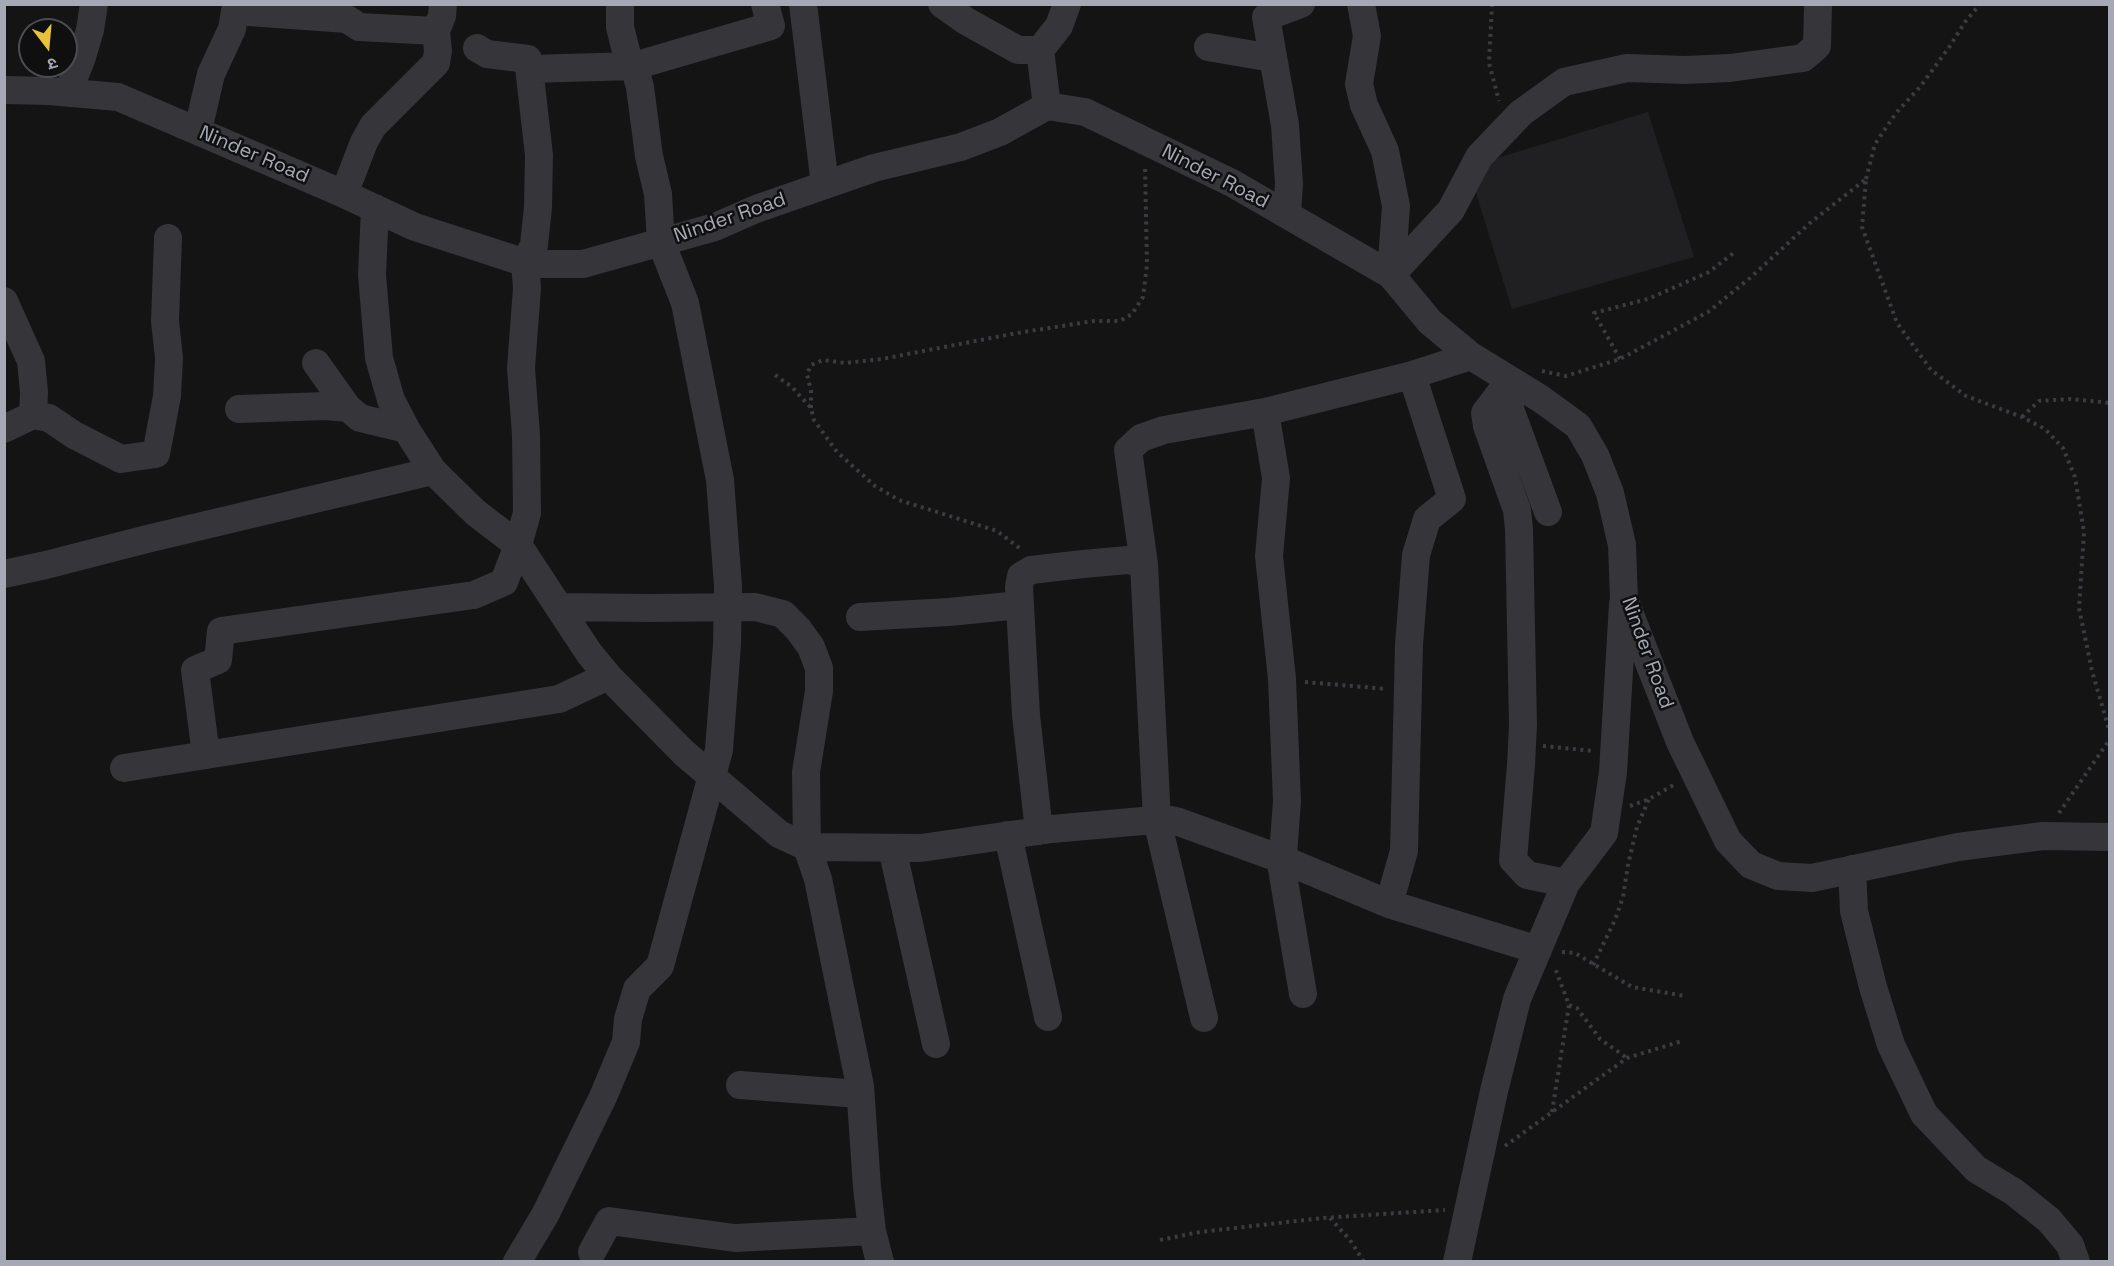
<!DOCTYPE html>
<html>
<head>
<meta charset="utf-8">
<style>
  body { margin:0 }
  #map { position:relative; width:2114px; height:1266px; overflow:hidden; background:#141415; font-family:"Space Grotesk","Noto Sans Devanagari",sans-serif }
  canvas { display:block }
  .frame { position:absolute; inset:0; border:6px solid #a6a9b5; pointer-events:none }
  .north { position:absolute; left:18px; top:18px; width:60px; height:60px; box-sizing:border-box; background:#0f0f10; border:2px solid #4b4d52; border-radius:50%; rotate:164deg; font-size:16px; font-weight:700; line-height:24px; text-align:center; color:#a6a9b5 }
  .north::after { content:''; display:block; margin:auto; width:21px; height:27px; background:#e7c23a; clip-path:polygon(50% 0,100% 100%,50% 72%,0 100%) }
</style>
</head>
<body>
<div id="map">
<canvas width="2114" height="1266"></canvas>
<div class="frame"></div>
<div class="north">उ</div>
</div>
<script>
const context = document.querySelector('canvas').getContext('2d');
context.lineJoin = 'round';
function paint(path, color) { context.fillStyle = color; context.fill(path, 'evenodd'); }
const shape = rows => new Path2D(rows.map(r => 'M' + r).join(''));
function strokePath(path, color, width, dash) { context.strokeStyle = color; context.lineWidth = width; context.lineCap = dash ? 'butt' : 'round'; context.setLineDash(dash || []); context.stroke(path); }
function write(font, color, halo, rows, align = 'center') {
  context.font = font + ' "Space Grotesk",sans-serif'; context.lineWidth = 5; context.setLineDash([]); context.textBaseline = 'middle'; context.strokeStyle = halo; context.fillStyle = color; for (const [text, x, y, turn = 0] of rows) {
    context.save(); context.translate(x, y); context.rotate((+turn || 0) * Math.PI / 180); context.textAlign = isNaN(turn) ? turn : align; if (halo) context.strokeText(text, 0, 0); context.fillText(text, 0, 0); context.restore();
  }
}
const built = shape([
  [1648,112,1694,257,1512,309,1468,167]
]);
const path = shape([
  [1492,4,1489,63,1499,101],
  [1866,179,1875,144,1896,113,1920,87,1950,46,1965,22,1980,4],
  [1620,359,1594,313,1648,299,1709,272,1736,251],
  [1542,371,1566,376,1620,359,1708,312,1750,278,1810,223,1866,179,1862,227,1897,323,1931,370,1966,396,2022,417,2045,429,2063,448,2075,477,2084,532,2079,608,2092,671,2110,733],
  [775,375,792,387,811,408,814,420,837,452,875,486,899,500,997,531,1022,550],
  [811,408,811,391,807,374,811,365,823,360,845,363,882,359,1017,333,1094,321,1120,321,1132,314,1143,297,1147,265,1145,165],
  [2022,417,2039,401,2070,399,2110,403],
  [1305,682,1387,689],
  [1543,746,1593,751],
  [1630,806,1649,799,1677,783],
  [2059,813,2110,739],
  [1562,952,1575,953,1632,987,1685,996],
  [1593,965,1615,920,1623,897,1628,865,1637,827,1649,799],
  [1569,1005,1577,1008,1600,1039,1627,1058],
  [1552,1112,1569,1005,1555,968],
  [1505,1146,1627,1058,1682,1041],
  [1330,1218,1350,1240,1364,1262],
  [1160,1240,1200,1232,1323,1218,1445,1210]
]);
const minor = shape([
  [803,4,825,185],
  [942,4,966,21,1018,50,1040,50],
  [1361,4,1367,36,1359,84,1364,105,1385,151,1396,206,1391,275],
  [1208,47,1272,58],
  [530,69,634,66,771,26,765,4],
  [4,90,49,91,118,97,344,194,415,227,529,264,583,264,715,227,756,209,874,168,961,147,1000,132,1047,106,1085,112,1232,183,1391,275,1430,322,1471,356,1541,399,1578,426,1595,455,1610,493,1622,545,1624,599,1680,742,1728,841,1751,865,1778,876,1812,878,1958,847,2043,836,2110,837],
  [68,92,81,60,90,30,94,4],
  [1047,106,1040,50,1059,26,1067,4],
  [198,130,211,74,232,29,235,11,347,19,359,27,436,31],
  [344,194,364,142,373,126,436,63,438,51,436,31,442,16,443,4],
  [375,208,372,275,379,358,391,400,406,429,433,471,476,513,518,545,589,653,608,676,684,753,779,834,807,847,921,848,1052,829,1165,819,1176,821,1284,860,1389,904,1538,950],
  [1287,213,1289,184,1285,125,1266,17,1301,4],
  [1391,275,1451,210,1479,157,1521,113,1564,82,1627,68,1685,70,1730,68,1803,58,1817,46,1818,4],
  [4,301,31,361,34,392,33,415],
  [316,363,348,408,360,418,406,429],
  [1510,380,1485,413,1487,426,1517,510,1519,529,1523,725,1521,765,1513,860,1527,875,1566,883],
  [1510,380,1510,409,1548,512],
  [239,409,326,406,348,408],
  [4,429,33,415,49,418,74,435,121,459,156,454,167,396,169,358,165,321,168,238],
  [4,574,46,565,147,539,433,471],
  [559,607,649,608,755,607,783,614,798,629,811,647,819,668,819,691,806,772,807,847,818,879,860,1086,867,1187,872,1231,880,1262],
  [860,617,949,612,1020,605],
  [206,755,195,670,218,660,221,631,474,595,504,582,518,545,527,513,526,435,521,368,527,288,525,263,534,245,538,207,539,155,528,59,487,54,477,48],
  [124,768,559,699,608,676],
  [1039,831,1026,715,1019,587,1021,576,1031,570,1083,564,1128,560,1144,564],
  [1008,835,1048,1017],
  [892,848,936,1044],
  [1852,869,1854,911,1873,987,1891,1045,1924,1114,1976,1169,2014,1192,2049,1220,2070,1245,2076,1262],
  [1389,904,1404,851,1409,645,1416,555,1427,519,1452,499,1412,375],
  [1303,994,1282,869,1287,801,1282,679,1269,556,1276,478,1265,412,1412,375,1471,356],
  [1204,1018,1157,820,1144,564,1128,450,1141,438,1164,430,1265,412],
  [740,1085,860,1094],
  [592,1252,609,1221,735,1238,872,1231],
  [517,1262,545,1215,603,1097,626,1042,628,1019,637,989,660,966,719,750,727,645,728,586,720,480,685,303,661,242,658,194,649,156,640,87,634,66,628,59,620,27,620,4],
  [1457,1262,1494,1091,1517,999,1566,883,1604,833,1613,772,1623,604]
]);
const streetNames = [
  ["Ninder Road",254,155,23],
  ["Ninder Road",1215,177,27],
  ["Ninder Road",730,218,-19],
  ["Ninder Road",1647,653,70]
];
paint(built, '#202022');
strokePath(path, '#3b3c41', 4, [3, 4.5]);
strokePath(minor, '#35353a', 28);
write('20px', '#a6a9b5', '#0f0f10', streetNames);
</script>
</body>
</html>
